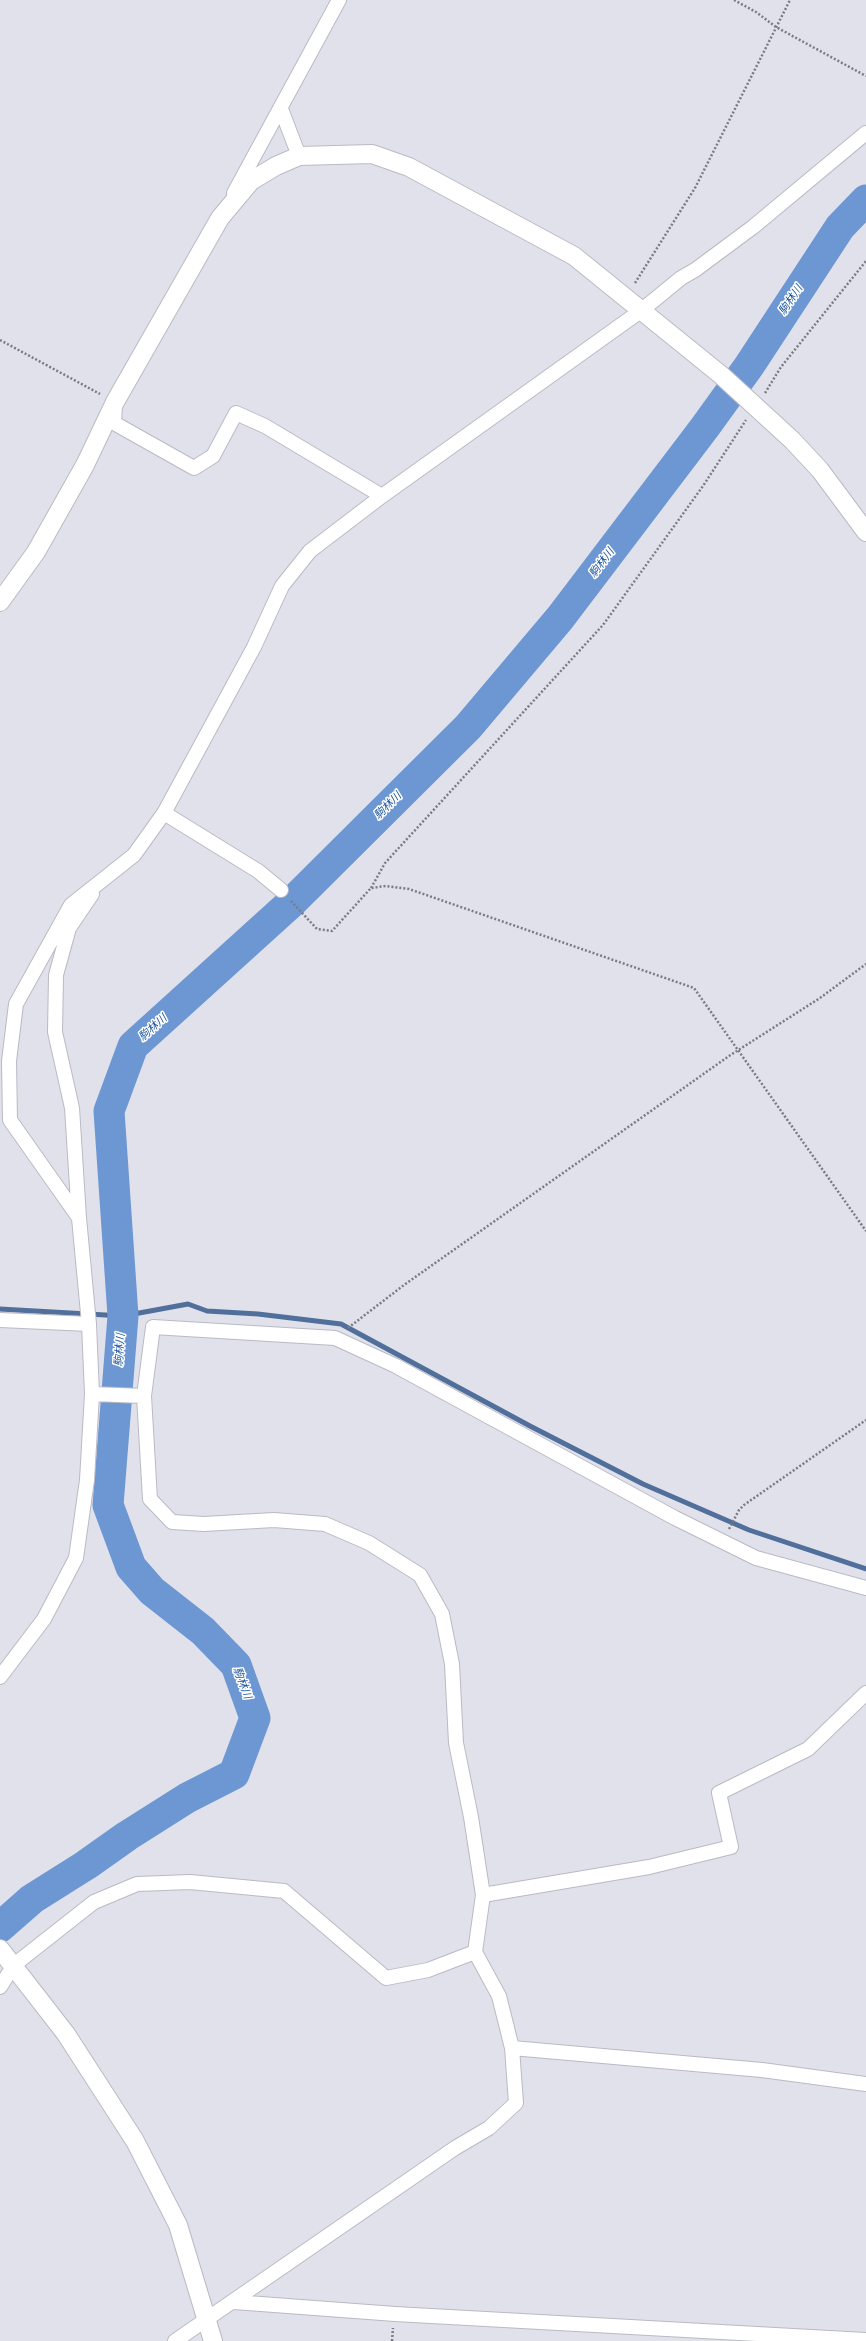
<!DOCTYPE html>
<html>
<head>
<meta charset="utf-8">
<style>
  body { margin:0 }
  canvas { display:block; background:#e1e1ec }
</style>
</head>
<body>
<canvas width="866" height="2341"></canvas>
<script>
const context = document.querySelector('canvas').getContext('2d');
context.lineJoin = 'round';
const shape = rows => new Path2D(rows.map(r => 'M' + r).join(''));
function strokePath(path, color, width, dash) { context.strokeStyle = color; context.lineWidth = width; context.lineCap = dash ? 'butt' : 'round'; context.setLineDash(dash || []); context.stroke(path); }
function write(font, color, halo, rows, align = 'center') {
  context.font = font + ' Arial,"Noto Sans JP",sans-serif'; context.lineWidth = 3; context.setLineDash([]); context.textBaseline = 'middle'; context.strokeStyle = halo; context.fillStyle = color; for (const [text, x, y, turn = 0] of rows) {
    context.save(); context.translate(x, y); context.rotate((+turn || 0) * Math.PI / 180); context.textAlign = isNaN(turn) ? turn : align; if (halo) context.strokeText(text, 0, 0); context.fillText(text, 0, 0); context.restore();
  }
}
const stream = shape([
  [0,1309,123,1316,188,1304,207,1311,258,1314,341,1324,530,1426,643,1484,749,1530,866,1569]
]);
const river = shape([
  [0,1927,32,1899,86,1865,127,1836,187,1798,234,1774,255,1718,236,1665,203,1631,152,1591,131,1567,108,1505,123,1316,109,1111,133,1046,292,902,468,727,560,618,705,427,749,366,840,227,866,200]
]);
const path = shape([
  [734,0,756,12,776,27,866,76],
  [635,283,695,188,790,0],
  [0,340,100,394],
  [765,393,781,367,866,261],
  [371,888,385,863,603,625,703,486,746,420],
  [291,901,317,929,332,931,371,888,386,886,409,889,694,988,866,1231],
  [348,1328,404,1285,729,1056,820,998,866,964],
  [729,1529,739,1510,744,1505,866,1420],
  [392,2341,393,2328]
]);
const minor = shape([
  [281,109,299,156],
  [234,193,339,0],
  [115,405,114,423,194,468,213,456,236,413,265,426,382,496],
  [164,813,258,871,281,890],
  [79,1218,10,1120,9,1061,16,1004,71,905,134,855,164,813,254,647,282,586,310,551,382,496,642,310,681,278,695,270,753,227,866,133],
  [0,1320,89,1324],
  [92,1394,144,1396],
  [0,1677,44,1619,76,1558,87,1480,92,1394,89,1324,79,1218,72,1108,55,1032,56,975,69,928,92,894],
  [483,1895,649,1867,731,1847,719,1793,808,1749,866,1693],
  [0,1987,14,1965,94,1902,137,1884,190,1882,284,1891,386,1978,428,1970,475,1952],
  [512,2048,762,2070,866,2084],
  [234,2302,395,2314,866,2340],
  [175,2341,455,2148,489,2128,516,2103,512,2048,499,1996,475,1952,483,1895,471,1817,456,1743,452,1664,442,1614,420,1575,369,1543,325,1524,274,1520,204,1524,172,1522,150,1499,144,1396,153,1327,335,1338,396,1366,675,1518,756,1558,866,1588]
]);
const tertiary = shape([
  [0,602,36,552,85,465,115,402,220,218,251,181,276,166,299,156,372,154,409,167,574,256,721,375,792,440,820,470,866,532],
  [0,1949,66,2034,135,2141,178,2225,213,2341]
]);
const waterNames = [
  ["駒林川",791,300,-56],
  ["駒林川",602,563,-53],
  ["駒林川",388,806,-45],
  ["駒林川",153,1028,-42],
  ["駒林川",120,1350,-86],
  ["駒林川",242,1683,69]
];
strokePath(stream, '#516f9b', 5);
strokePath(river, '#6c97d3', 31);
strokePath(minor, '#babac5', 16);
strokePath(tertiary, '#babac5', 20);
strokePath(path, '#7b7b83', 2.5, [2, 2]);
strokePath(minor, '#fff', 14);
strokePath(tertiary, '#fff', 18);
write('italic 11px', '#1d549c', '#fff', waterNames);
</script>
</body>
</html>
